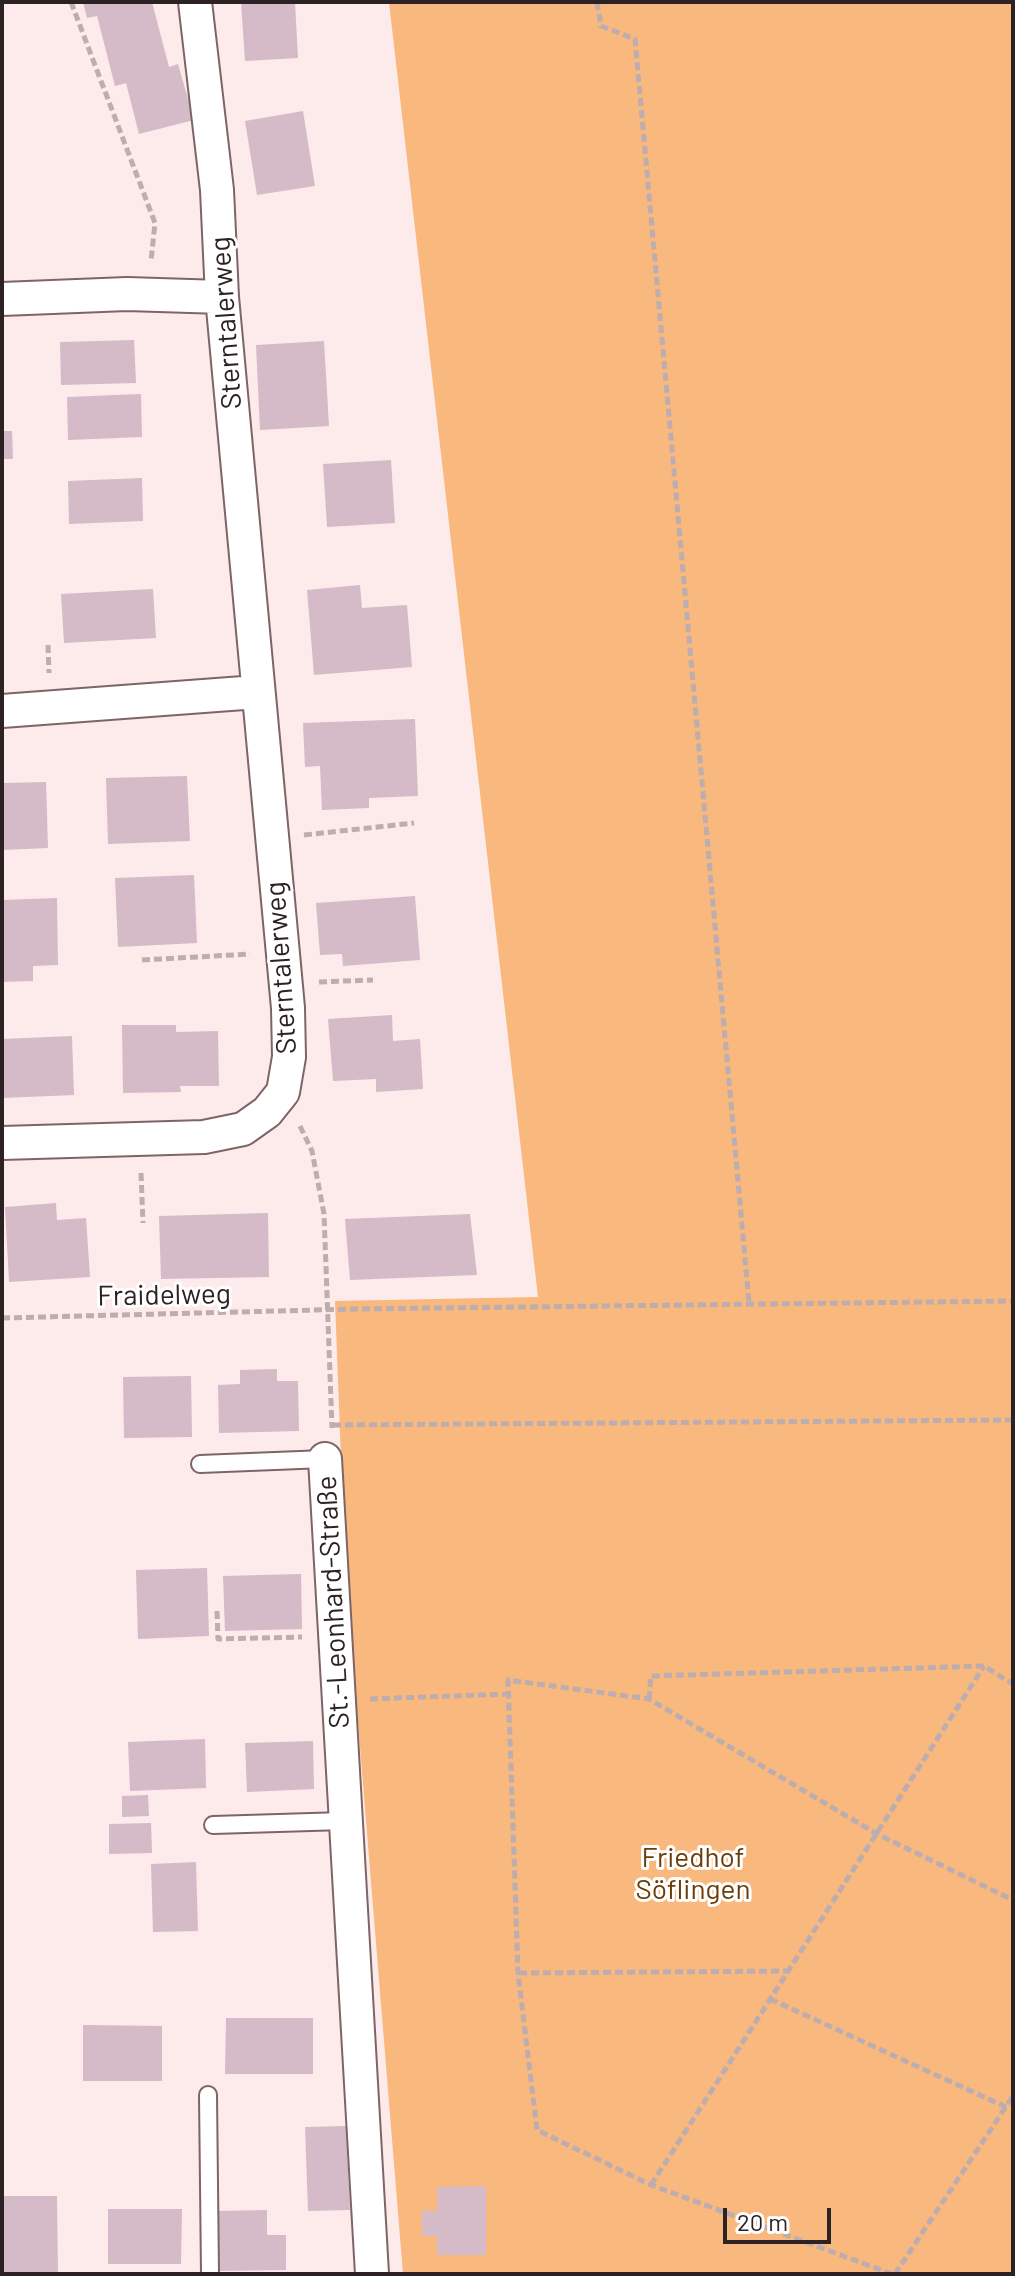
<!DOCTYPE html>
<html>
<head>
<meta charset="utf-8">
<style>
  body { margin:0 }
  #map { position:relative; width:1015px; height:2276px; overflow:hidden; background:#fdeaeb; font-family:Barlow,sans-serif }
  canvas { display:block }
  .frame { position:absolute; inset:0; border:4px solid #2d2223; pointer-events:none }
  .scale { position:absolute; left:723px; top:2208px; width:108px; height:36px; box-sizing:border-box; border:4px solid #2d2223; border-top:0; padding-left:10px; font-size:24px; line-height:28px; white-space:nowrap; color:#2d2223; -webkit-text-stroke:6px #fff; paint-order:stroke }
</style>
</head>
<body>
<div id="map">
<canvas width="1015" height="2276"></canvas>
<div class="frame"></div>
<div class="scale">20 m</div>
</div>
<script>
const context = document.querySelector('canvas').getContext('2d');
context.lineJoin = 'round';
function paint(path, color) { context.fillStyle = color; context.fill(path, 'evenodd'); }
const shape = rows => new Path2D(rows.map(r => 'M' + r).join(''));
function strokePath(path, color, width, dash) { context.strokeStyle = color; context.lineWidth = width; context.lineCap = dash ? 'butt' : 'round'; context.setLineDash(dash || []); context.stroke(path); }
function write(font, color, halo, rows, align = 'center') {
  context.font = font + ' Barlow,sans-serif'; context.lineWidth = 6; context.setLineDash([]); context.textBaseline = 'middle'; context.strokeStyle = halo; context.fillStyle = color; for (const [text, x, y, turn = 0] of rows) {
    context.save(); context.translate(x, y); context.rotate((+turn || 0) * Math.PI / 180); context.textAlign = isNaN(turn) ? turn : align; if (halo) context.strokeText(text, 0, 0); context.fillText(text, 0, 0); context.restore();
  }
}
const green = shape([
  [389,2,1013,2,1013,2274,403,2274,345,1563,335,1301,538,1297]
]);
const building = shape([
  [83,2,152,2,169,67,178,64,194,120,139,134,126,83,115,86,97,16,87,18],
  [241,2,295,2,298,58,245,61],
  [303,111,315,186,257,195,245,121],
  [134,340,136,383,61,385,60,342],
  [324,341,329,426,260,430,256,345],
  [141,394,142,437,68,440,67,397],
  [2,431,12,431,13,459,2,459],
  [391,460,395,523,327,527,323,464],
  [142,478,143,521,69,524,68,481],
  [360,585,362,608,407,605,412,667,314,675,307,590],
  [153,589,156,638,64,643,61,594],
  [415,719,418,796,369,798,369,808,322,810,320,766,305,767,303,723],
  [187,776,190,841,108,844,106,778],
  [46,782,48,848,2,850,2,783],
  [194,875,197,943,118,947,115,878],
  [415,896,420,960,343,966,342,954,320,955,316,903],
  [57,898,58,965,33,966,33,981,2,982,2,900],
  [392,1015,393,1041,420,1039,423,1089,376,1092,376,1079,333,1081,328,1019],
  [122,1025,176,1025,176,1032,218,1031,219,1086,180,1086,181,1092,123,1093],
  [72,1036,74,1095,2,1098,2,1039],
  [56,1203,57,1220,86,1218,90,1277,9,1282,5,1207],
  [268,1213,269,1277,161,1279,159,1216],
  [470,1214,477,1275,350,1280,345,1219],
  [277,1369,277,1381,298,1381,299,1431,219,1433,218,1385,240,1384,240,1370],
  [191,1376,192,1437,124,1438,123,1377],
  [207,1568,209,1636,138,1639,136,1570],
  [301,1574,302,1629,225,1631,223,1576],
  [205,1739,206,1788,130,1791,128,1742],
  [313,1741,314,1789,247,1792,245,1743],
  [148,1795,149,1816,122,1817,122,1796],
  [151,1823,152,1853,109,1854,109,1824],
  [196,1862,198,1931,153,1932,151,1864],
  [226,2018,313,2018,313,2074,225,2074],
  [83,2025,162,2026,162,2081,83,2081],
  [346,2126,350,2210,308,2211,305,2127],
  [486,2186,486,2255,437,2255,437,2236,422,2236,422,2211,438,2211,437,2187],
  [2,2196,57,2196,58,2274,2,2274],
  [108,2209,182,2209,181,2264,108,2264],
  [267,2210,267,2235,286,2235,286,2270,216,2271,216,2211]
]);
const path = shape([
  [71,2,155,223,151,261],
  [597,2,601,26,635,39,749,1303],
  [48,645,49,673],
  [304,835,414,823],
  [142,960,250,954],
  [319,982,373,980],
  [300,1126,312,1151,324,1214,332,1428],
  [141,1173,143,1223],
  [2,1318,356,1309,1013,1301],
  [333,1425,1013,1420],
  [217,1611,218,1639,302,1637],
  [370,1699,509,1694],
  [649,1699,651,1676,984,1666,1013,1684],
  [519,1973,789,1971],
  [770,1999,1006,2107],
  [651,2185,984,1666],
  [892,2274,651,2185,537,2130,518,1973,508,1680,649,1699,877,1834,1013,1900],
  [895,2274,1013,2096]
]);
const lane = shape([
  [200,1464,325,1459],
  [213,1825,344,1821],
  [208,2095,210,2274]
]);
const street = shape([
  [2,299,127,294,222,297],
  [2,711,257,692],
  [2,1143,204,1137,243,1129,267,1112,283,1092,289,1057,288,1008,222,297,217,190,195,2],
  [325,1459,372,2274]
]);
const streetNames = [
  ["Sterntalerweg",226,323,-94],
  ["Sterntalerweg",281,968,-94],
  ["Fraidelweg",164,1295,-1],
  ["St.-Leonhard-Straße",333,1602,-93]
];
const parkNames = [
  ["Friedhof",693,1858],
  ["Söflingen",693,1890]
];
paint(green, '#f8b87e');
paint(building, '#d5bac7');
strokePath(lane, '#7f6466', 20);
strokePath(street, '#7f6466', 36);
strokePath(path, '#beadae', 5, [8, 4]);
strokePath(lane, '#fff', 16);
strokePath(street, '#fff', 32);
write('28px', '#2d2223', '#fff', streetNames);
write('28px', '#6b3d08', '#fff', parkNames);
</script>
</body>
</html>
